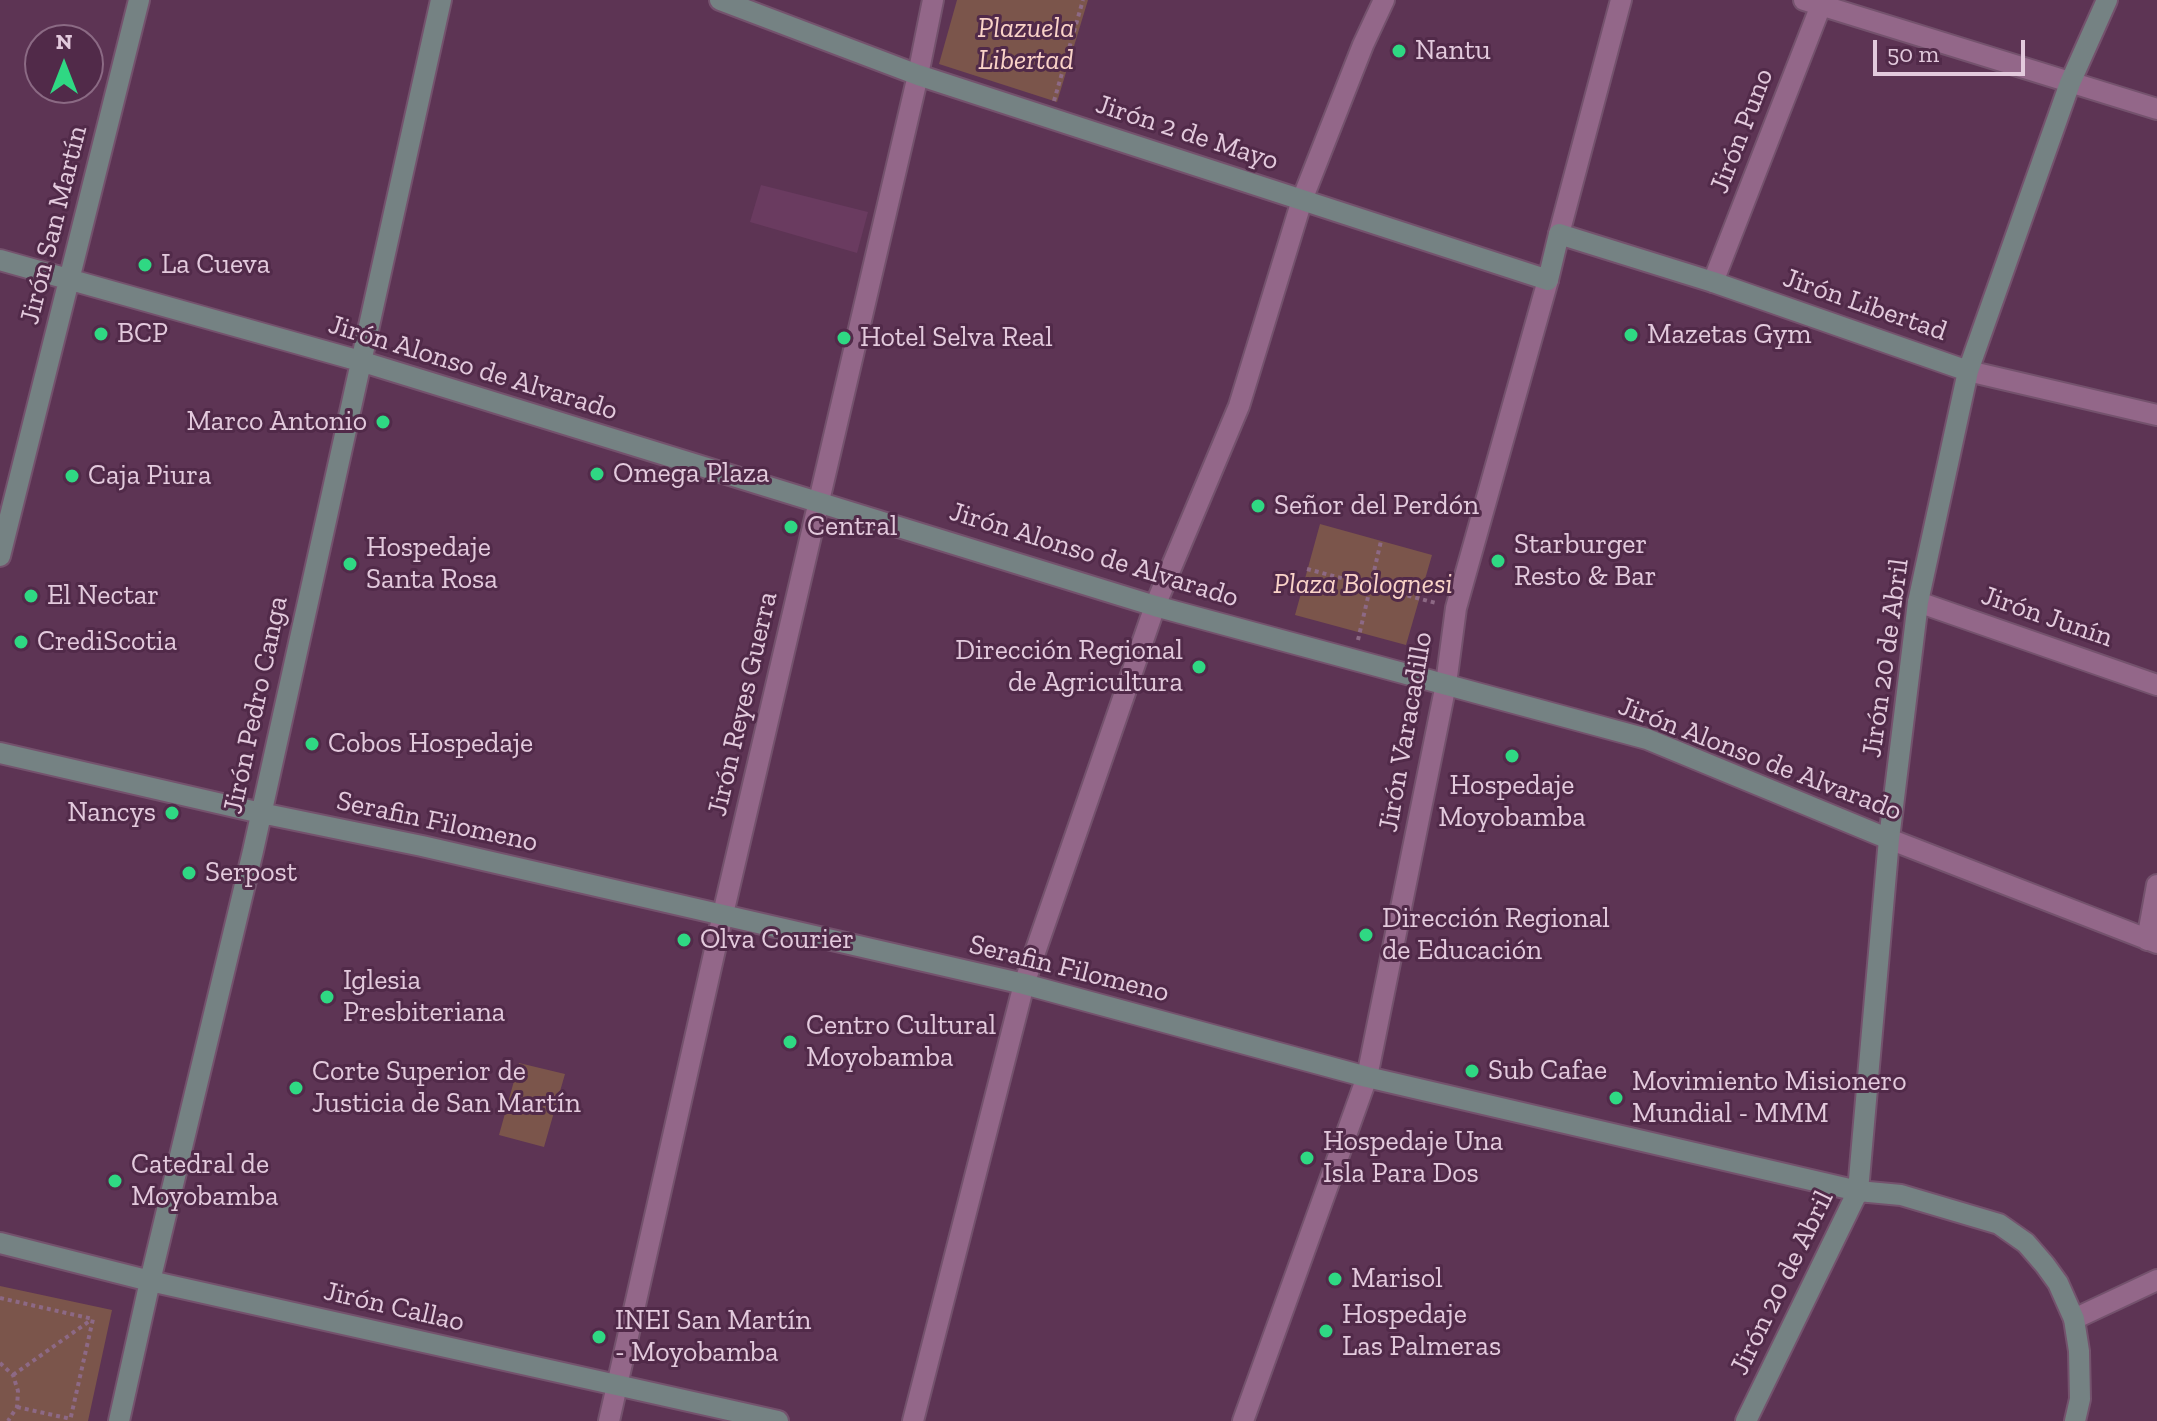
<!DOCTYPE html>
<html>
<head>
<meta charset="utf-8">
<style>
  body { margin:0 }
  #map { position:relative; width:2157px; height:1421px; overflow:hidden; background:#5d3454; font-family:"Zilla Slab",serif }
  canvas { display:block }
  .north { position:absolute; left:24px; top:24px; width:80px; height:80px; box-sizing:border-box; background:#512a49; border:2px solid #8b6a84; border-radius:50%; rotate:0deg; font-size:22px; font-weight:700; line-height:32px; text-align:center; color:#e3cadd }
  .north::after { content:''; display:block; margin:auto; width:28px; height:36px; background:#2fd883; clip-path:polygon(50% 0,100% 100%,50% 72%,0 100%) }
  .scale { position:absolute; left:1873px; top:40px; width:152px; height:36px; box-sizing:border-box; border:4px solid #e3cadd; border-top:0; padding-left:10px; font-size:24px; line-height:28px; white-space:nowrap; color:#e3cadd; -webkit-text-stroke:6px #512a49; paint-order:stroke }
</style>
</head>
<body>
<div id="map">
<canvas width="2157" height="1421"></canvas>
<div class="north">N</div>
<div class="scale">50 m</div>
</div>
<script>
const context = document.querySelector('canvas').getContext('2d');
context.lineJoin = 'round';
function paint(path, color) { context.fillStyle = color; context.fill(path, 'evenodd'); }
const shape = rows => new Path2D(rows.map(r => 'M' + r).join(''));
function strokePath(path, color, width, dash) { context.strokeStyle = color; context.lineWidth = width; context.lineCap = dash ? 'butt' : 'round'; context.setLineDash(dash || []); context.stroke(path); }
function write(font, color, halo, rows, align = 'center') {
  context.font = font + ' "Zilla Slab",serif'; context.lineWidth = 6; context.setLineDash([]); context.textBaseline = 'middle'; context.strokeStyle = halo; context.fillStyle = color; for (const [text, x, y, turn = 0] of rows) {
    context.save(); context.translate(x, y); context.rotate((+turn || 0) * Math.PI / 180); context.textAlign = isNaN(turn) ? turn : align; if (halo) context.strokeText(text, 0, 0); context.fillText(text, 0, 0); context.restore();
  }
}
const built = shape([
  [761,185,868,212,857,253,750,222]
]);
const green = shape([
  [957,0,1088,0,1057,102,939,64],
  [1320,524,1432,555,1406,645,1295,615],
  [519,1063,565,1074,544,1147,499,1135],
  [0,1286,112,1310,88,1421,0,1421]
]);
const path = shape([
  [1054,101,1083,0],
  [1307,569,1436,603],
  [1358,640,1381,541],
  [0,1298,93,1319,70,1421],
  [0,1363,13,1375,18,1391,17,1407,8,1421],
  [13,1375,91,1320],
  [17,1407,71,1419]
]);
const street = shape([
  [1804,0,2157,109],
  [1559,234,1621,0],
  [1713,282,1823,0],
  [1968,371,2157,415],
  [1918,602,2157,685],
  [1889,839,2157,943],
  [2147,940,2157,885],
  [2074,1319,2157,1280],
  [609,1421,723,914,918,75,933,0],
  [913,1421,1024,984,1155,606,1239,406,1302,200,1363,45,1384,0],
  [1243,1421,1367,1077,1446,684,1456,608,1548,280]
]);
const secondary = shape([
  [720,0,918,75,1548,280,1559,234,1713,282,1968,371],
  [0,260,360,361,1155,606,1647,739,1889,839],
  [0,556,139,0],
  [0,753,261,813,422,846,1024,984,1367,1077,1858,1191,1901,1195,1999,1224,2026,1243,2045,1265,2058,1283,2074,1319,2079,1351,2080,1399,2075,1421],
  [0,1243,150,1281,778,1421],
  [119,1421,150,1281,253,851,441,0],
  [1746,1421,1858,1191,1889,839,1918,602,1968,371,2070,83,2107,0]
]);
const markers = [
  [1399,51,8,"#2fd883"],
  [145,265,8,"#2fd883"],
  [101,334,8,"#2fd883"],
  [1631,335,8,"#2fd883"],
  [844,338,8,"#2fd883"],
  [383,422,8,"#2fd883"],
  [597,474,8,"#2fd883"],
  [72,476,8,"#2fd883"],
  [1258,506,8,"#2fd883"],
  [791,527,8,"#2fd883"],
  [1498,561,8,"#2fd883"],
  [350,564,8,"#2fd883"],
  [31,596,8,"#2fd883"],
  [21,642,8,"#2fd883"],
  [1199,667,8,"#2fd883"],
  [312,744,8,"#2fd883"],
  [1512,756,8,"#2fd883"],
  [172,813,8,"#2fd883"],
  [189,873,8,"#2fd883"],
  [1366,935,8,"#2fd883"],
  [684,940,8,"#2fd883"],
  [327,997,8,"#2fd883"],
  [790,1042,8,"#2fd883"],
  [1472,1071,8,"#2fd883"],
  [296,1088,8,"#2fd883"],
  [1616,1098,8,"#2fd883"],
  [1307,1158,8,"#2fd883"],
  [115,1181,8,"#2fd883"],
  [1335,1279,8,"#2fd883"],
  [1326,1331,8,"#2fd883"],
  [599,1337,8,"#2fd883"]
];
const parkNames = [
  ["Plazuela",1026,29],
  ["Libertad",1026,61],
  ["Plaza Bolognesi",1363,585]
];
const poiNames = [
  ["Nantu",1415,51],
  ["La Cueva",161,265],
  ["BCP",117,334],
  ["Mazetas Gym",1647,335],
  ["Hotel Selva Real",860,338],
  ["Marco Antonio",367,422,"right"],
  ["Omega Plaza",613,474],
  ["Caja Piura",88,476],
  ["Señor del Perdón",1274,506],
  ["Central",807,527],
  ["Starburger",1514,545],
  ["Resto & Bar",1514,577],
  ["Hospedaje",366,548],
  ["Santa Rosa",366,580],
  ["El Nectar",47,596],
  ["CrediScotia",37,642],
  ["Dirección Regional",1183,651,"right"],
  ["de Agricultura",1183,683,"right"],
  ["Cobos Hospedaje",328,744],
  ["Hospedaje",1512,786,"center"],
  ["Moyobamba",1512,818,"center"],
  ["Nancys",156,813,"right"],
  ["Serpost",205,873],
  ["Dirección Regional",1382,919],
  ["de Educación",1382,951],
  ["Olva Courier",700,940],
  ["Iglesia",343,981],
  ["Presbiteriana",343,1013],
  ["Centro Cultural",806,1026],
  ["Moyobamba",806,1058],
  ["Sub Cafae",1488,1071],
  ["Corte Superior de",312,1072],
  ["Justicia de San Martín",312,1104],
  ["Movimiento Misionero",1632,1082],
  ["Mundial - MMM",1632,1114],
  ["Hospedaje Una",1323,1142],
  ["Isla Para Dos",1323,1174],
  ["Catedral de",131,1165],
  ["Moyobamba",131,1197],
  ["Marisol",1351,1279],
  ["Hospedaje",1342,1315],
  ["Las Palmeras",1342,1347],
  ["INEI San Martín",615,1321],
  ["- Moyobamba",615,1353]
];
const streetNames = [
  ["Jirón Puno",1742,131,-69],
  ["Jirón 2 de Mayo",1187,133,18],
  ["Jirón San Martín",54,225,-76],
  ["Jirón Libertad",1865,305,19],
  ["Jirón Alonso de Alvarado",473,368,17],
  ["Jirón Alonso de Alvarado",1094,555,17],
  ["Jirón Junín",2047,617,19],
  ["Jirón 20 de Abril",1886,658,-82],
  ["Jirón Reyes Guerra",743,704,-77],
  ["Jirón Pedro Canga",256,705,-78],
  ["Jirón Varacadillo",1406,732,-80],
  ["Jirón Alonso de Alvarado",1760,759,21],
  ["Serafin Filomeno",437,822,12],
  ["Serafin Filomeno",1069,969,14],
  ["Jirón 20 de Abril",1782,1283,-64],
  ["Jirón Callao",394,1307,13]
];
paint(built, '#6a3b60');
paint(green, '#7b554b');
strokePath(street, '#74526d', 24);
strokePath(secondary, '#74526d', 24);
strokePath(path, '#8d6985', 4, [4, 4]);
strokePath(street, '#936789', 20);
strokePath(secondary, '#758283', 20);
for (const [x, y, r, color] of markers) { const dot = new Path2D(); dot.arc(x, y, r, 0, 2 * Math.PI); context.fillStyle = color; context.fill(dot); strokePath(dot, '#512a49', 3); }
write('italic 28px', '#fad3c8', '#512a49', parkNames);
write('28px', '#e3cadd', '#512a49', poiNames, 'left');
write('28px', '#e3cadd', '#512a49', streetNames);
</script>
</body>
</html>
